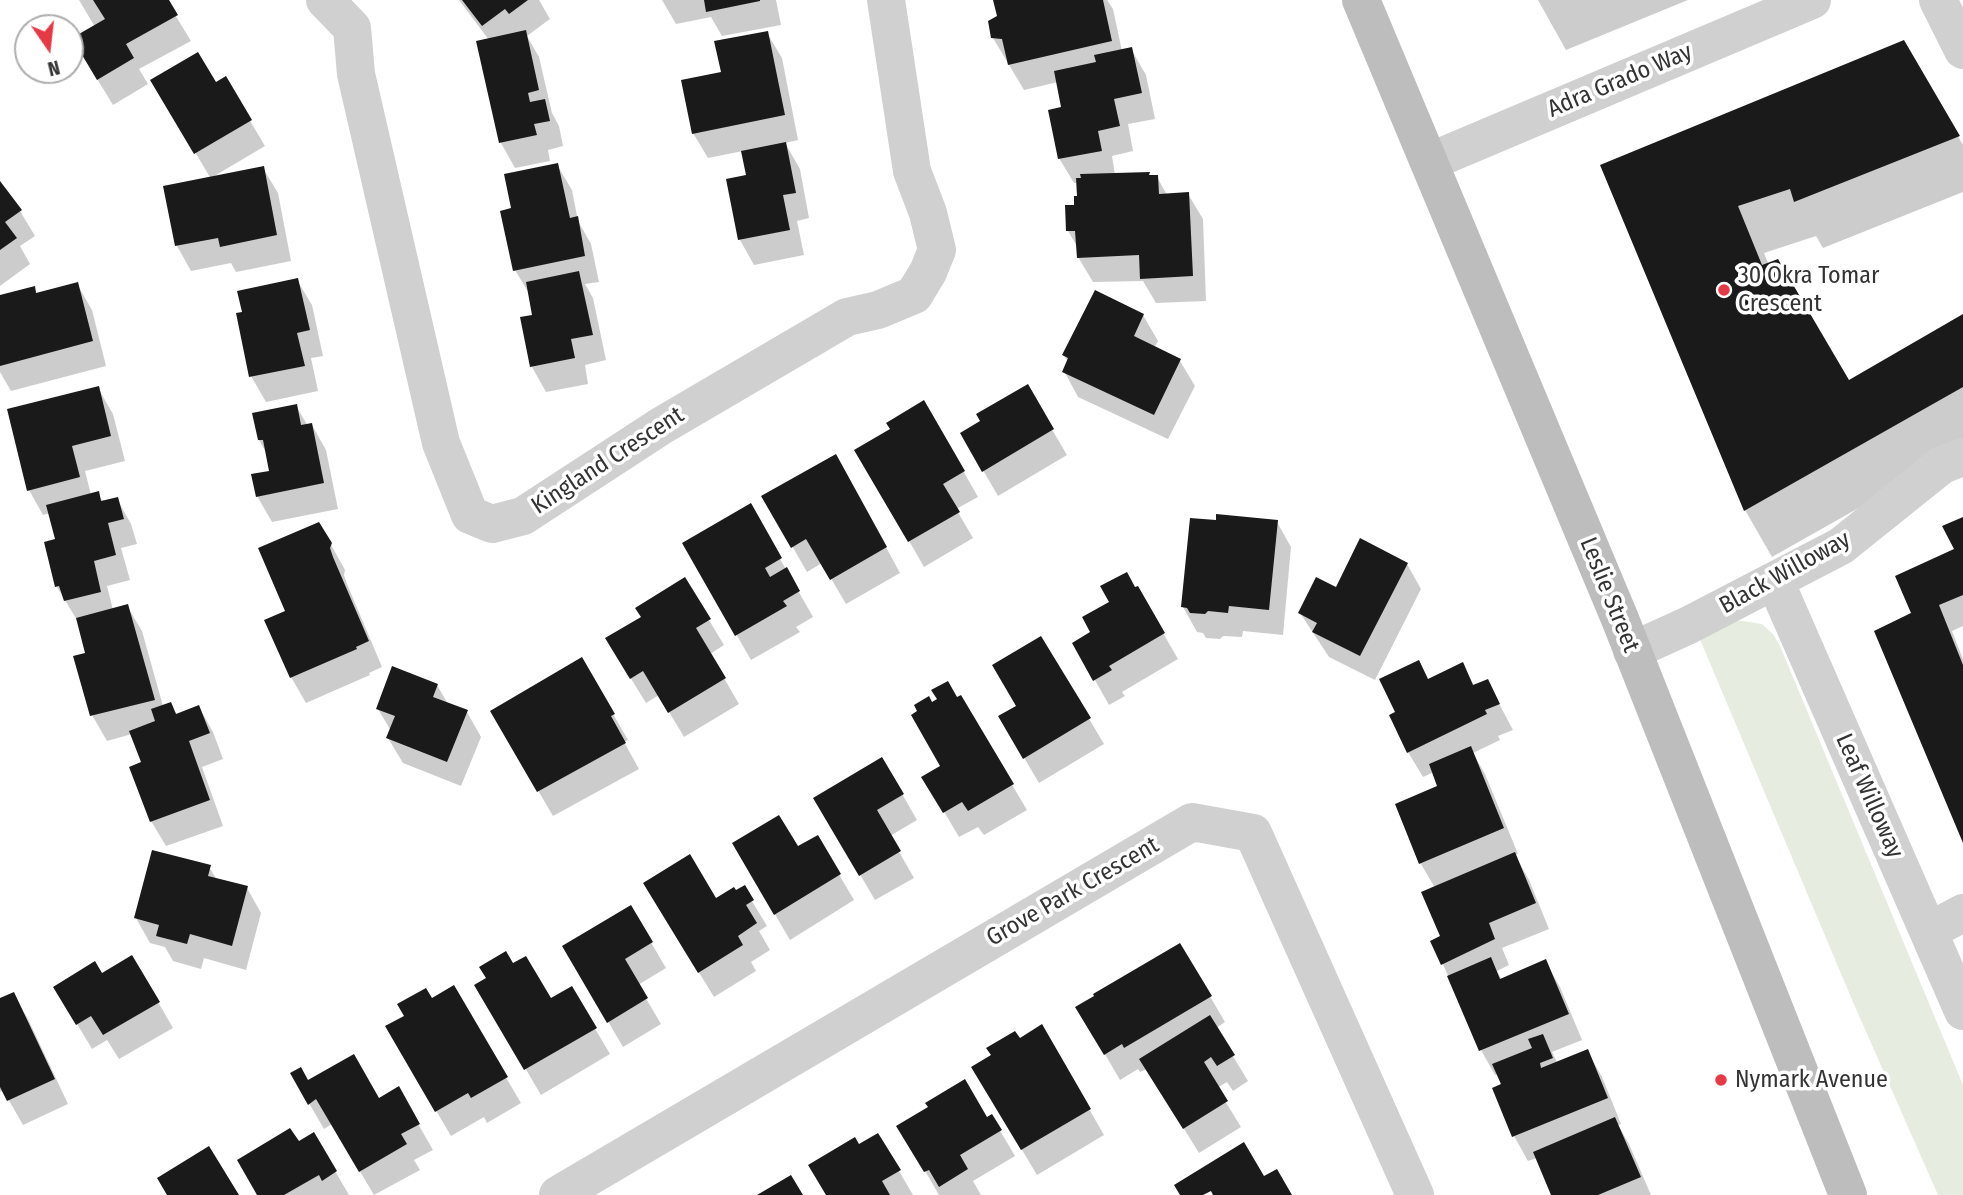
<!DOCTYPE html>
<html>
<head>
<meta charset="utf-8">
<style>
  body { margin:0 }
  #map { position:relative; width:1963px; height:1195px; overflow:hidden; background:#fff; font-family:"Fira Sans Condensed",sans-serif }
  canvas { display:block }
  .north { position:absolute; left:14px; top:14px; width:70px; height:70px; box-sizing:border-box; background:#fff; border:2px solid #adadad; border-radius:50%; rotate:166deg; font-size:19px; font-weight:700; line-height:28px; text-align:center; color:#333 }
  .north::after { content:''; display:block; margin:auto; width:24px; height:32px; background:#e63946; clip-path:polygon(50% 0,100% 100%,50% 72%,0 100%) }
</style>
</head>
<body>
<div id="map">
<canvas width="1963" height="1195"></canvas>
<div class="north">N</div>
</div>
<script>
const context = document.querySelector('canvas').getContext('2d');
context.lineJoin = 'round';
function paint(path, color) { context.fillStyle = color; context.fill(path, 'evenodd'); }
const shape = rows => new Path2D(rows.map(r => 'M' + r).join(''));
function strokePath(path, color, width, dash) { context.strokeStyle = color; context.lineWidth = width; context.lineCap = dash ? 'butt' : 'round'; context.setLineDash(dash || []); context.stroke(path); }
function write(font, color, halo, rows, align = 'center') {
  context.font = font + ' "Fira Sans Condensed",sans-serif'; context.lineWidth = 7; context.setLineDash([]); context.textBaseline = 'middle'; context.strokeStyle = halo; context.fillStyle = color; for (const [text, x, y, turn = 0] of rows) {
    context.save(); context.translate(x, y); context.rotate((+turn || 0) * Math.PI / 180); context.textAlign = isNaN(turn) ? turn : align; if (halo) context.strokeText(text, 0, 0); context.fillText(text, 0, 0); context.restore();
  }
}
const green = shape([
  [1736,620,1762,624,1773,634,1780,646,1963,1085,1963,1195,1938,1195,1853,1002,1699,637]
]);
const shadow = shape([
  [79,0,166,0,191,41,139,69,148,84,113,105,88,64,95,27],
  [459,0,539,0,550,19,527,36,539,57,552,113,559,126,563,146,548,150,550,161,515,168,501,143,478,42,489,40],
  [662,0,776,0,781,25,722,36,711,17,676,24],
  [995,0,1107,0,1113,9,1122,51,1131,49,1146,75,1155,119,1128,124,1133,151,1112,156,1115,175,1149,174,1150,177,1157,177,1167,195,1188,194,1203,219,1206,301,1156,303,1143,281,1093,282,1078,257,1078,248,1068,231,1079,197,1078,183,1074,183,1059,158,1063,108,1058,82,1024,90,993,38,999,17],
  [1538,0,1688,0,1566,50],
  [767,33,782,58,798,140,785,143,800,169,809,218,797,221,804,255,754,265,740,240,728,180,748,177,743,151,708,158,693,133,723,73],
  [1904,42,1963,145,1963,192,1823,248,1816,236,1764,253,1769,265,1849,382,1963,316,1963,449,1772,557,1745,510,1602,165],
  [225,79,265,146,211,178,263,168,278,193,291,261,236,272,231,263,191,271,177,246,211,179,191,145,215,85],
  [557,165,572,190,578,221,591,244,599,282,585,284,593,298,606,360,585,365,588,384,546,392,532,367,522,318,534,316,530,295,515,270,513,209],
  [0,184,20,211,35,236,20,246,30,264,0,286],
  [297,280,312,305,323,356,311,358,318,391,266,402,251,376],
  [77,284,92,310,106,366,11,391,0,372,0,297,34,288,37,294],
  [1143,315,1158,341,1154,348,1180,361,1195,386,1168,439,1078,397,1064,371,1068,362,1064,355],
  [1027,387,1067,455,998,496,962,434,982,422],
  [98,388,113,414,125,461,85,471,91,495,98,493,103,502,117,499,131,524,137,544,121,548,130,580,107,586,113,610,127,606,142,631,163,706,171,704,177,715,199,707,213,732,223,759,202,767,223,826,166,846,151,821,143,763,132,734,107,741,92,715,87,655,80,625,57,587,46,543,57,540,50,513,43,515,29,490],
  [924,402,978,497,956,509,973,538,924,567,857,450,892,430],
  [296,406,308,426,312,425,326,450,338,509,272,522,257,496,271,472,267,454,259,440],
  [850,481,900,573,846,604,822,563,807,572,764,497],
  [750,506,813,617,796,627,800,632,751,660,684,543],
  [1963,519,1963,626,1952,631,1963,659,1963,839,1914,614,1956,550],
  [1277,522,1291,547,1283,635,1243,631,1242,637,1223,636,1220,639,1206,638,1203,633,1197,632,1183,607],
  [330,543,345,570,344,575,347,584,382,667,369,673,370,675,306,703,291,677,287,612],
  [1407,564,1421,589,1375,680,1329,657,1300,613,1337,589],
  [685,580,724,645,710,654,739,704,684,737,659,695,646,703,622,664,643,618],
  [1137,588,1178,659,1122,692,1125,696,1109,705,1074,643,1093,633],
  [1041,638,1104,744,1039,783,1000,717,1018,707],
  [582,660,628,740,624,742,639,769,553,816,492,712],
  [1462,664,1475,687,1487,681,1513,730,1498,736,1500,740,1473,753,1485,774,1518,854,1515,855,1529,880,1549,929,1502,948,1509,965,1497,971,1502,980,1545,961,1560,987,1582,1040,1552,1052,1558,1064,1588,1052,1602,1077,1621,1124,1618,1125,1629,1144,1651,1195,1553,1195,1537,1158,1528,1161,1514,1136,1498,1074,1495,1075,1481,1050,1433,942,1442,937,1435,888,1421,864,1397,805,1440,787,1434,772,1423,777,1408,752,1429,680],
  [437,685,448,704,467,712,481,737,461,786,403,763,388,738,391,731,378,709],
  [960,697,1027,810,984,835,978,827,959,837,924,778,943,767,932,704,939,700,956,699],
  [882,759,917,820,890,836,914,878,875,900,815,798],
  [817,837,854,900,790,940,734,844,797,849],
  [209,867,217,880,247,888,261,913,246,970,204,958,201,969,173,961,165,947,150,943,136,918],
  [744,888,767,926,759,931,770,950,751,962,756,971,714,997,660,909,715,900],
  [630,907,666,968,638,985,661,1024,623,1047,564,946],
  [1180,945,1225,1022,1216,1028,1248,1081,1233,1091,1227,1082,1217,1088,1241,1127,1199,1153,1147,1069,1140,1072,1138,1069,1120,1080,1078,1008],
  [132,957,173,1028,119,1059,107,1040,92,1049,55,987,101,975],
  [513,965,550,1001,571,988,610,1054,541,1095,477,986],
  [453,988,521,1103,487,1123,484,1117,451,1136,387,1027],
  [13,994,28,1019,68,1104,23,1125,3,1090,0,1092,0,1000],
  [1042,1027,1104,1135,1037,1175,988,1093,1019,1041],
  [292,1074,308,1082,378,1100,398,1089,433,1150,414,1160,420,1170,374,1195,332,1124,324,1129],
  [992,1117,1015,1156,973,1181,981,1195,939,1195,899,1126,987,1119],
  [314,1135,349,1195,259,1195,298,1144],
  [858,1146,899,1171,913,1195,828,1195]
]);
const building = shape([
  [93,0,169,0,178,15,126,44,134,58,97,80,72,38,105,19],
  [462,0,528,0,509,14,505,9,482,26],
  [704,0,760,0,760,1,706,12],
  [993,0,1103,0,1112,41,1008,65,1002,39,991,38,988,21,997,16],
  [526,30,539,90,528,93,530,102,545,99,550,121,534,124,537,135,499,143,476,41],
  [768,31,785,115,692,134,681,80,721,72,714,41],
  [1904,40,1960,136,1794,202,1790,189,1738,206,1762,265,1778,259,1849,380,1963,314,1963,387,1744,511,1600,165],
  [1132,47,1142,93,1114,99,1120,126,1098,131,1102,151,1058,159,1048,110,1061,107,1054,71,1096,62,1094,55],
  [198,52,216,82,226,76,252,120,194,154,150,80],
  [786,142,796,193,783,195,790,230,738,240,726,179,746,175,741,151],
  [558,163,570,218,578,216,585,256,513,271,500,211,511,208,504,174],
  [264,166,277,235,220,247,218,238,175,246,163,186],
  [1150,172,1149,175,1158,175,1159,194,1189,192,1193,276,1140,279,1139,255,1077,258,1075,231,1066,231,1065,205,1074,205,1074,196,1077,196,1076,178,1081,178,1080,174],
  [0,181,22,210,5,222,17,238,0,250],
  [579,271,593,335,571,339,575,358,530,367,520,317,532,315,526,282],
  [298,278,310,330,297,333,305,366,249,377,236,313,242,312,237,291],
  [78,282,93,341,0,366,0,295,35,286,36,293],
  [1095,290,1144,314,1134,336,1181,359,1154,415,1062,372,1068,358,1062,355],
  [1028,384,1054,429,982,472,960,433,980,421,976,414],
  [99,386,111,436,72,446,80,477,27,491,7,409],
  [924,400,965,471,943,484,960,512,908,542,854,450,890,429,886,423],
  [297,404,301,425,312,423,324,483,256,497,251,474,269,471,263,440,258,440,252,413],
  [836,454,887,547,830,580,806,539,791,548,761,496],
  [99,491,101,501,118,497,124,519,108,523,116,555,94,561,101,592,64,601,59,586,55,587,44,542,55,539,46,505],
  [751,503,782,558,765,568,770,577,787,567,800,591,783,601,787,606,735,636,682,543],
  [1216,514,1278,520,1269,610,1229,606,1228,613,1208,611,1205,614,1190,613,1187,608,1181,607,1190,518,1216,520],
  [1963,517,1963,595,1939,605,1963,665,1963,843,1874,631,1911,613,1895,576,1954,549,1942,526],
  [319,522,332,543,330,548,333,557,369,641,356,647,357,649,290,678,264,620,285,611,258,548],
  [1360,538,1408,563,1360,656,1312,632,1317,623,1298,613,1316,577,1336,587],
  [1127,572,1135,587,1138,586,1165,633,1109,666,1112,670,1093,681,1072,643,1090,632,1082,617,1109,602,1100,586],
  [685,577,711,619,696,628,726,678,668,713,643,671,630,679,605,638,641,617,635,608],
  [128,604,155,700,90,716,73,656,85,653,76,618],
  [1041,636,1091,718,1023,759,998,716,1016,706,992,665],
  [582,657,615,714,611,716,626,743,537,792,490,711],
  [1419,660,1428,679,1463,662,1473,685,1488,679,1500,704,1485,710,1487,714,1407,753,1389,715,1395,712,1379,679],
  [392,666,438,684,433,697,468,710,447,762,386,738,395,716,376,709],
  [948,681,957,697,961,695,1014,784,968,811,962,802,943,813,921,777,940,766,911,715,917,711,914,705,929,696,932,702,937,699,931,690],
  [171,702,176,714,199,705,210,733,189,741,210,800,150,822,129,767,141,762,129,731,155,721,151,709],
  [1471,746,1504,828,1419,864,1395,804,1437,786,1429,764],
  [882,757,904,794,877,810,901,851,859,876,813,798],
  [779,815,798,846,818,835,841,874,774,915,732,843],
  [152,850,211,865,208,876,248,886,232,946,190,934,187,944,156,936,159,925,134,918],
  [1515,852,1536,903,1489,923,1495,939,1441,965,1430,941,1440,936,1421,892],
  [690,854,716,898,734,887,736,890,745,885,754,900,746,905,757,923,738,936,743,945,698,973,643,883],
  [631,905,653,942,625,959,648,998,607,1023,562,946],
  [1180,943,1212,996,1124,1048,1122,1044,1104,1055,1075,1007,1094,996,1093,994],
  [506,951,513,963,526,956,551,998,572,986,597,1028,524,1070,474,985,486,978,479,967],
  [132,955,160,1002,103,1035,91,1016,76,1025,53,987,95,961,102,973],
  [1491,957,1500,979,1546,959,1569,1014,1479,1051,1447,976],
  [454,985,508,1077,471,1098,468,1093,435,1112,385,1026,404,1016,397,1004,426,988,432,998],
  [14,992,55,1079,7,1101,0,1087,0,998],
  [1210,1015,1235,1055,1217,1066,1211,1057,1204,1062,1228,1101,1183,1129,1139,1059],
  [1042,1024,1091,1109,1021,1150,971,1067,991,1055,986,1048,1015,1031,1020,1038],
  [1543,1034,1553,1058,1540,1063,1541,1068,1588,1049,1608,1098,1512,1137,1492,1088,1501,1084,1492,1064,1532,1048,1528,1039],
  [354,1054,379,1098,399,1086,420,1124,401,1134,407,1144,359,1172,316,1099,308,1105,290,1073,301,1067,308,1080],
  [965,1079,987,1117,992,1114,1002,1130,960,1155,968,1169,939,1187,929,1170,924,1172,896,1126,928,1107,925,1103],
  [1615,1117,1641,1177,1598,1195,1551,1195,1533,1152],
  [290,1128,299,1141,314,1132,337,1171,322,1181,319,1175,284,1195,257,1195,237,1160],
  [878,1133,901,1170,882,1181,890,1195,826,1195,808,1165,855,1137,859,1144],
  [1244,1142,1264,1176,1277,1169,1292,1195,1213,1195,1211,1191,1203,1195,1180,1195,1174,1185],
  [209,1146,239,1195,167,1195,157,1178],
  [791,1175,803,1195,757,1195]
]);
const minor = shape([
  [325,0,352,28,356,74,441,443,470,515,492,524,523,516,661,426,847,317,878,310,914,295,928,272,937,250,928,213,912,171,886,0],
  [1938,0,1963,50],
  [1429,162,1812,0],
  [1775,581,1963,1011],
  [1632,651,1689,625,1841,546,1942,465,1963,457],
  [1929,931,1963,913],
  [558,1195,1192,822,1253,833,1415,1195]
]);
const secondary = shape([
  [1361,0,1620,619,1848,1195]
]);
const markers = [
  [1724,290,7,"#e63946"],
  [1721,1080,7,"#e63946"]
];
const streetNames = [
  ["Adra Grado Way",1620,81,-23],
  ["Kingland Crescent",608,461,-33],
  ["Black Willoway",1785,573,-29],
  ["Leslie Street",1609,595,68],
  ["Leaf Willoway",1869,796,66],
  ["Grove Park Crescent",1073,892,-30]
];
const poiNames = [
  ["30 Okra Tomar",1738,276],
  ["Crescent",1738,304],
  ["Nymark Avenue",1735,1080]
];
paint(green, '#e6ecdf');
paint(shadow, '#0003');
paint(building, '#1a1a1a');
strokePath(minor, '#d0d0d0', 38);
strokePath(secondary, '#bdbdbd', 38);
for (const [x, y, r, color] of markers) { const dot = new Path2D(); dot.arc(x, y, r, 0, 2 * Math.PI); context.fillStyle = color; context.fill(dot); strokePath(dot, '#fff', 2.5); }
write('24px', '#333', '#fff', streetNames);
write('24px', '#333', '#fff', poiNames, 'left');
</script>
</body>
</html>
